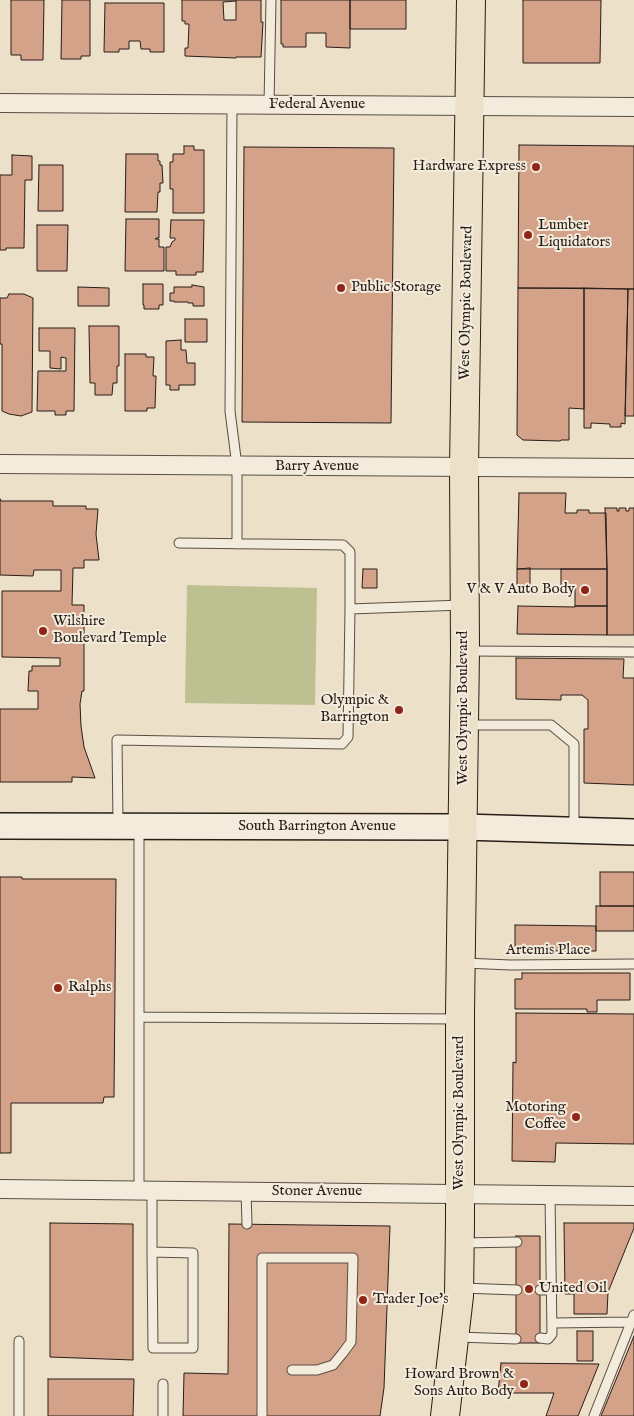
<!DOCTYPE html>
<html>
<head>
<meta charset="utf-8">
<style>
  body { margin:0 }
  canvas { display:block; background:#ece0c8 }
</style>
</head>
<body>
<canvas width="634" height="1416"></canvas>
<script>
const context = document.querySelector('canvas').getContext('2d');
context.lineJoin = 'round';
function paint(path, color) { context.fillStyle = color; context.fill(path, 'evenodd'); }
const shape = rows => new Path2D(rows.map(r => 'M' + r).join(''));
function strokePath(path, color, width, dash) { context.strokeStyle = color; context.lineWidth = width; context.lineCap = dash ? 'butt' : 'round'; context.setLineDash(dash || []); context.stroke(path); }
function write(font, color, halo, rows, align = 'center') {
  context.font = font + ' "IM FELL English",serif'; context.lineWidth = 4; context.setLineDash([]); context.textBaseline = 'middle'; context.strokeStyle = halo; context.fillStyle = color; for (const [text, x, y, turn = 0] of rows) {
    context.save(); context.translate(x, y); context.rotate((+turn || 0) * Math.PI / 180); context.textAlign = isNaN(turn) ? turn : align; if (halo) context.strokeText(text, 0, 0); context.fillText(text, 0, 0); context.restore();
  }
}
const green = shape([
  [187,585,317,588,315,705,185,703]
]);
const building = shape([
  [11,0,44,0,43,60,21,60,21,55,11,55,11,0],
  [62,0,90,0,90,56,81,56,81,59,61,59,62,0],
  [182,0,261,0,261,22,263,22,261,57,236,57,236,58,185,56,185,48,188,48,189,24,185,24,185,21,182,21,182,0],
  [236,1,236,20,224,20,223,2,236,1],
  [281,0,350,0,350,48,326,47,326,33,306,33,306,47,283,47,283,44,281,44,281,0],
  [350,0,406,0,406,29,350,29,350,0],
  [523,0,601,0,600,63,523,63,523,0],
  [105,3,164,3,164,52,150,52,150,49,141,49,140,41,129,41,129,49,119,49,119,52,104,52,105,3],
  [519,145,634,146,634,289,518,288,519,145],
  [184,146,194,146,194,150,204,150,204,213,173,213,173,189,170,189,170,162,173,162,173,154,184,154,184,146],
  [244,147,394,148,391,423,242,422,244,147],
  [126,154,158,154,158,161,160,161,160,165,162,165,163,183,160,183,160,192,158,192,157,212,125,212,126,154],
  [12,155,32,156,32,180,25,180,24,248,6,248,6,250,0,250,0,175,12,175,12,155],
  [39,165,63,165,63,211,38,211,39,165],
  [126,219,159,219,159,238,156,238,155,239,159,239,159,247,164,247,164,271,125,271,126,219],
  [171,220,204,220,203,272,196,272,196,275,176,275,176,271,166,271,166,247,170,247,172,242,175,240,175,238,170,238,171,220],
  [37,225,68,225,67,271,37,271,37,225],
  [143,284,163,284,163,305,159,305,159,309,144,309,144,305,143,305,143,284],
  [192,285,204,287,204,306,193,306,193,303,188,303,188,302,174,302,174,301,170,301,170,293,174,293,174,287,192,287,192,285],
  [78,287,109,288,109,306,78,306,78,287],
  [518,288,584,288,584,409,569,408,569,440,561,440,560,441,523,440,517,435,518,288],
  [584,288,628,289,625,424,621,423,621,427,610,427,610,424,591,423,591,428,584,428,584,288],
  [628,289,634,289,634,416,625,416,628,289],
  [9,294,24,294,33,298,32,412,21,416,9,414,2,411,2,344,0,344,0,298,7,298,9,294],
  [185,319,207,319,207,342,185,342,185,319],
  [89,326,119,326,119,366,117,366,117,383,113,383,112,395,95,395,95,383,90,383,89,326],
  [39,328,75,328,74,411,66,411,66,415,55,415,55,411,37,411,38,371,66,371,66,358,61,357,61,369,50,368,50,351,39,351,39,328],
  [181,340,181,350,186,350,187,363,195,363,195,385,179,385,179,390,170,390,170,385,166,385,166,341,181,340],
  [125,354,146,354,146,357,154,357,153,376,156,376,155,408,147,408,147,411,125,411,125,354],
  [519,493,566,493,565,513,577,513,577,510,589,510,589,513,606,513,607,569,517,569,519,493],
  [0,499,1,501,53,501,53,506,86,506,86,509,98,509,96,534,99,560,84,560,84,568,73,568,72,605,84,605,84,691,82,691,80,704,81,726,84,747,95,778,72,777,72,782,0,782,0,709,38,709,38,691,28,691,29,671,32,671,32,666,60,666,60,658,2,657,2,591,61,591,61,570,34,570,33,576,0,575,0,499],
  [605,508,617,508,617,511,619,511,619,508,626,508,626,511,629,511,629,508,634,508,634,635,607,635,607,569,605,508],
  [530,568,530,585,517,585,517,569,530,568],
  [363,569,377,569,377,588,362,588,363,569],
  [561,569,607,569,607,606,575,606,575,588,561,588,561,569],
  [518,606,575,607,575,606,607,606,607,635,517,634,518,606],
  [516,658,624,659,623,678,634,678,634,785,584,783,584,729,588,729,588,700,582,695,561,695,561,700,516,699,516,658],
  [600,872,634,872,634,906,600,906,600,872],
  [0,877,22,877,22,879,116,879,114,1097,104,1097,103,1103,11,1103,11,1153,0,1153,0,877],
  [596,906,634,906,634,931,596,931,596,906],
  [515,925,596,926,596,951,515,951,515,925],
  [522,973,630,973,630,1000,597,1000,597,1012,587,1012,587,1009,515,1009,515,979,522,979,522,973],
  [516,1013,634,1014,634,1144,556,1143,555,1162,512,1161,513,1062,516,1063,516,1013],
  [50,1223,133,1224,133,1360,50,1357,50,1223],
  [564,1223,634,1223,634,1228,608,1292,607,1314,574,1314,574,1294,565,1294,564,1223],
  [229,1224,390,1226,384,1388,380,1416,183,1416,184,1373,228,1374,229,1224],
  [516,1236,540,1236,540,1343,516,1343,516,1236],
  [577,1331,593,1331,593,1361,577,1361,577,1331],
  [634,1336,634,1416,601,1416,634,1336],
  [501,1363,599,1364,578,1416,546,1416,554,1393,498,1393,501,1363],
  [48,1379,134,1379,133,1416,48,1416,48,1379]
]);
const lane = shape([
  [232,105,230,411,237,466,237,544],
  [269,105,271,0],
  [350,609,463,605],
  [467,651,634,652],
  [467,725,551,725,574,744,574,830],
  [118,824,117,740,342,744,348,737,350,609,350,552,343,545,179,543],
  [464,963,510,965,634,964],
  [139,1017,458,1019],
  [152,1190,152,1252,153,1348,193,1348,193,1253,152,1252],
  [139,1191,139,827],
  [246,1191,247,1224],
  [462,1243,517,1242],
  [462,1288,517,1290],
  [540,1290,552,1290],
  [552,1323,631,1322],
  [457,1337,516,1339],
  [540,1338,548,1339,552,1334,550,1195],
  [19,1341,19,1416],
  [163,1384,163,1416],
  [262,1416,262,1258,353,1258,351,1342,342,1354,333,1365,317,1370,292,1370],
  [594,1416,634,1315]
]);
const street = shape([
  [0,103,634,107],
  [0,464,634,468],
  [0,1189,634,1196]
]);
const secondary = shape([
  [0,826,463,827,634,832]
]);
const primary = shape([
  [445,1416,459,1296,460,1223,460,1013,465,651,464,468,471,0]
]);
const markers = [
  [536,167,5,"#8f2418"],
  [528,235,5,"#8f2418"],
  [341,288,5,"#8f2418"],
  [585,590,5,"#8f2418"],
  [43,631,5,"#8f2418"],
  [399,710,5,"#8f2418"],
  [58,988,5,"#8f2418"],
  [576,1117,5,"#8f2418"],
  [529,1289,5,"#8f2418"],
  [363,1300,5,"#8f2418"],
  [524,1384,5,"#8f2418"]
];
const streetNames = [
  ["Federal Avenue",317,105],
  ["West Olympic Boulevard",467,303,-89],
  ["Barry Avenue",317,467],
  ["West Olympic Boulevard",464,708,-90],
  ["South Barrington Avenue",317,827],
  ["Artemis Place",548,951],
  ["West Olympic Boulevard",460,1113,-90],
  ["Stoner Avenue",317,1192]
];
const poiNames = [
  ["Hardware Express",526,167,"right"],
  ["Lumber",538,226],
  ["Liquidators",538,243],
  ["Public Storage",351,288],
  ["V & V Auto Body",575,590,"right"],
  ["Wilshire",53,622],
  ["Boulevard Temple",53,639],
  ["Olympic &",389,701,"right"],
  ["Barrington",389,718,"right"],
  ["Ralphs",68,988],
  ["Motoring",566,1108,"right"],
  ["Coffee",566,1125,"right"],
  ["United Oil",539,1289],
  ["Trader Joe's",373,1300],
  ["Howard Brown &",514,1375,"right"],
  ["Sons Auto Body",514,1392,"right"]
];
paint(green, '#bdc192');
paint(building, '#d4a289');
strokePath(building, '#291d18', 1);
strokePath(lane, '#5a4e44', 11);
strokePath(street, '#5a4e44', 20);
strokePath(secondary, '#291d18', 28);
strokePath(primary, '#291d18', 30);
strokePath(lane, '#f3ebdb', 9);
strokePath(street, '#f3ebdb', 18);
strokePath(secondary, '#f3ebdb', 25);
strokePath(primary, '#ece0c8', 28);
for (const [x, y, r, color] of markers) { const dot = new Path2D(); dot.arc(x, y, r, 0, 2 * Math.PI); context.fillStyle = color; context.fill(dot); strokePath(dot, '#f3ebdb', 2); }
write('15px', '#291d18', '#f3ebdb', streetNames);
write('15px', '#291d18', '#f3ebdb', poiNames, 'left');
</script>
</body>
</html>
